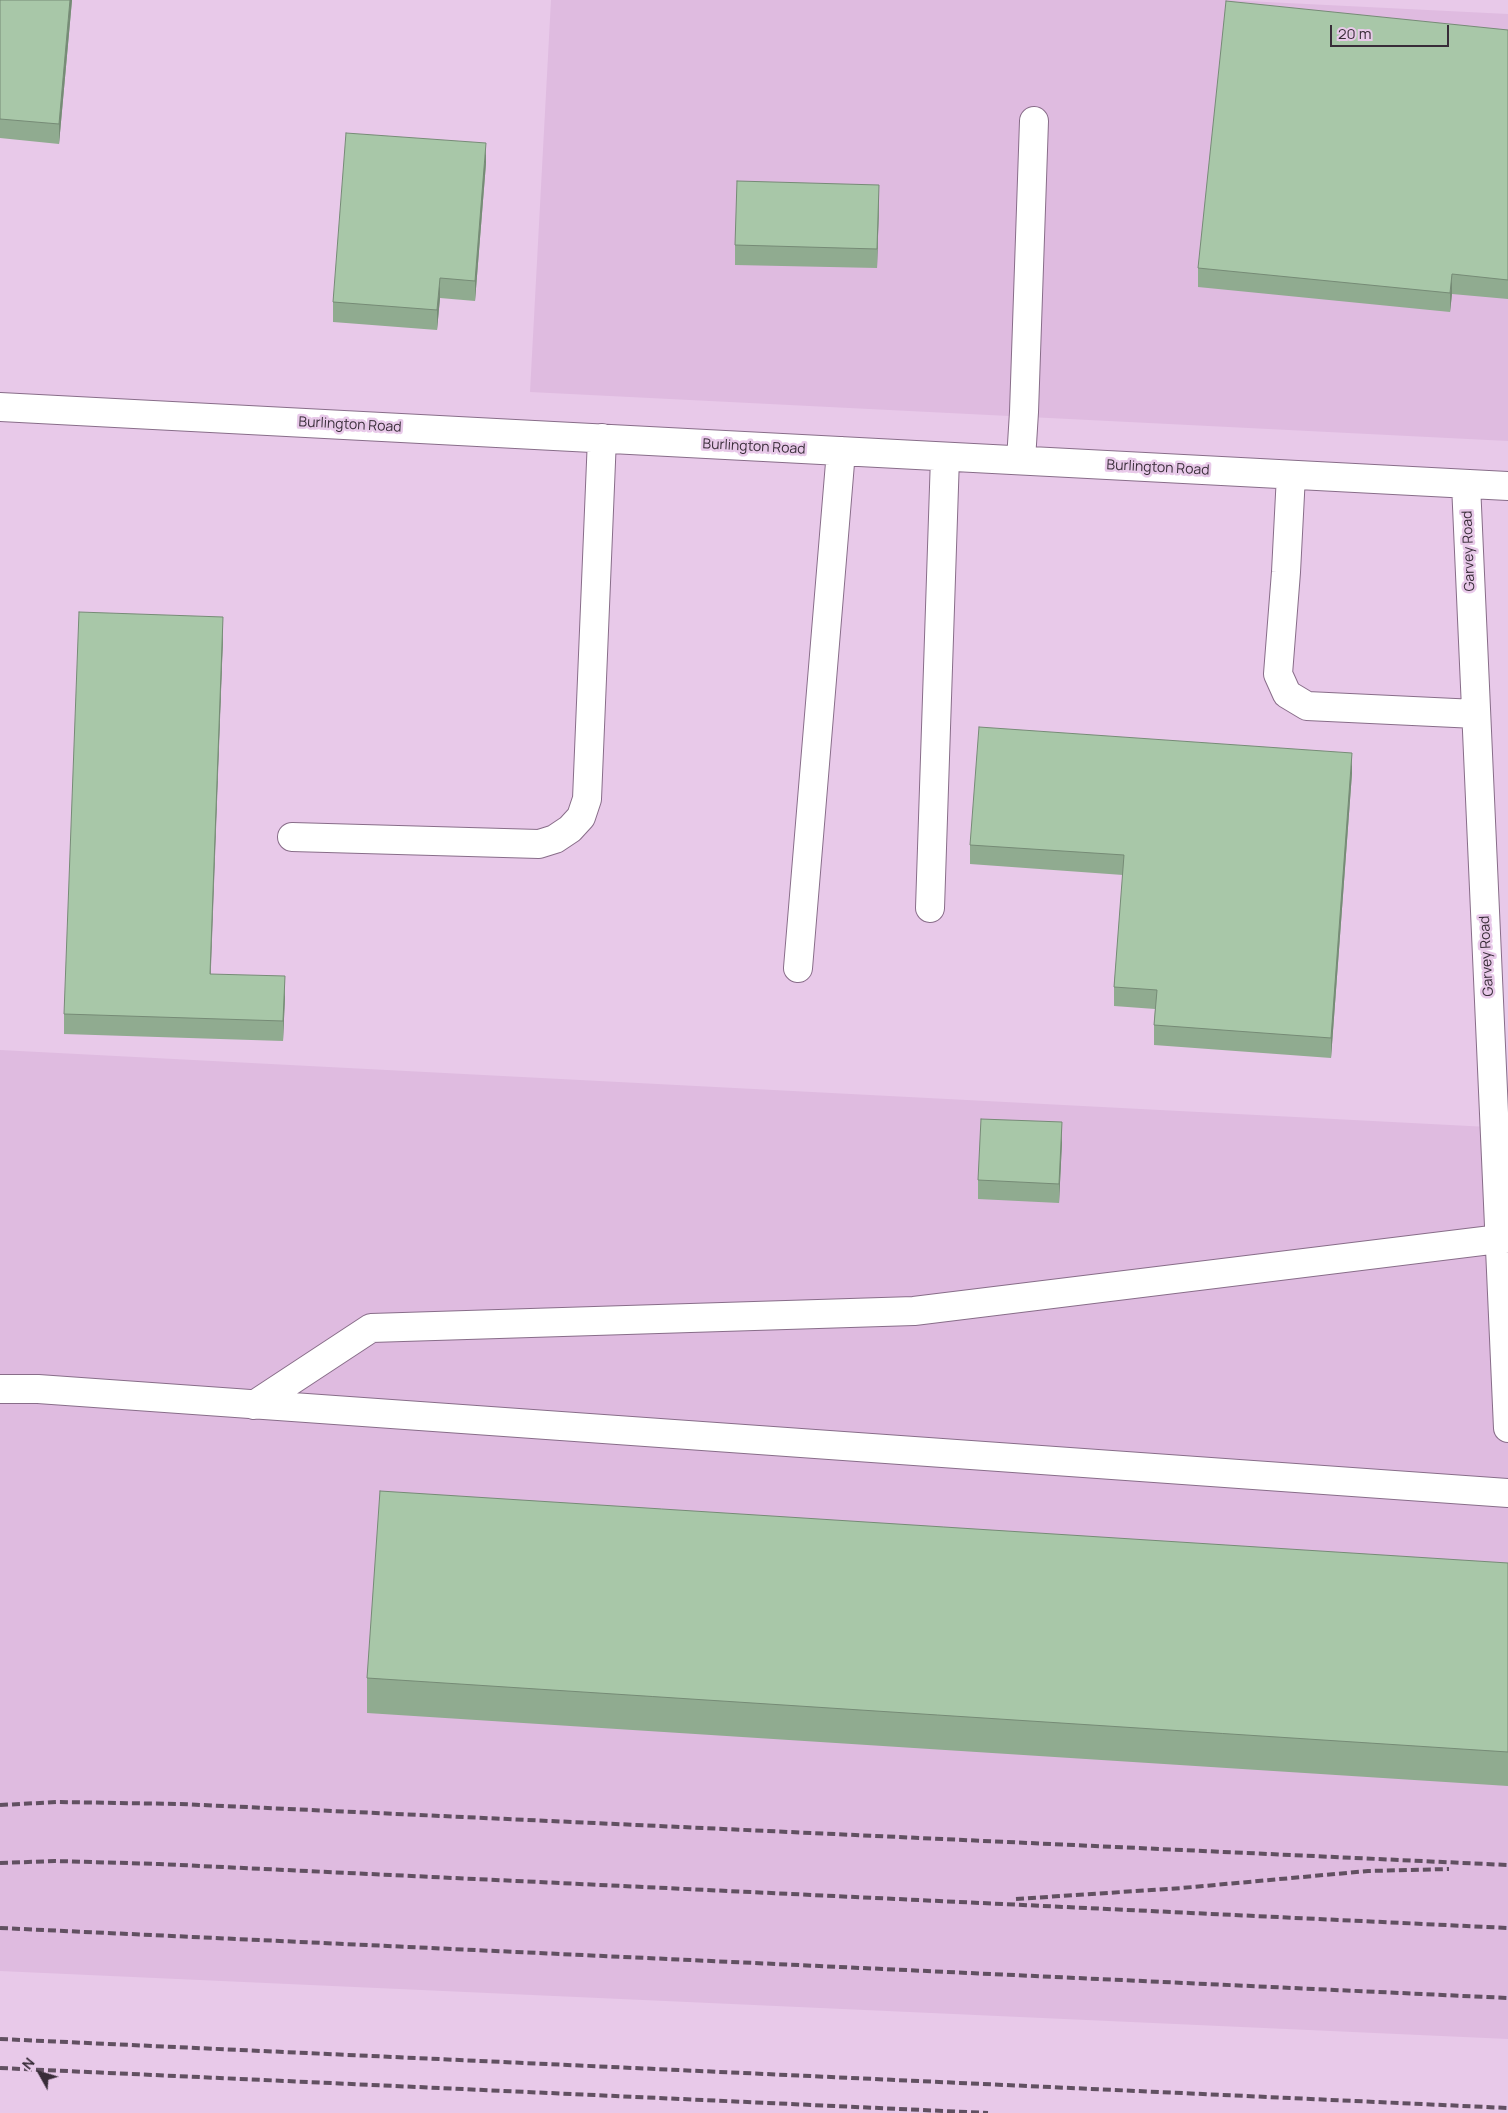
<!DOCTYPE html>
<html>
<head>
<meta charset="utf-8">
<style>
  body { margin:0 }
  #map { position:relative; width:1508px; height:2113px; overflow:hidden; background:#e8c9e9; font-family:Manrope,sans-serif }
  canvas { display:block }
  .north { position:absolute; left:15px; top:2048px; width:50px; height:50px; -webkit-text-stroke:4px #e8c9e9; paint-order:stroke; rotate:309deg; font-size:14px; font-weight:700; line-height:20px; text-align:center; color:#382c38 }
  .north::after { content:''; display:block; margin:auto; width:18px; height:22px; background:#382c38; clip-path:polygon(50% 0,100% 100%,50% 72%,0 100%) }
  .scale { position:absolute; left:1330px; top:25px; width:119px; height:22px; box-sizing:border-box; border:2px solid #382c38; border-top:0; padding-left:6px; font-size:15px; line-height:18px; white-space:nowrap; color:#382c38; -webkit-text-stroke:4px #e8c9e9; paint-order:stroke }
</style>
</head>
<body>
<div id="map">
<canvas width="1508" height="2113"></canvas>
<div class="north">N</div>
<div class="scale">20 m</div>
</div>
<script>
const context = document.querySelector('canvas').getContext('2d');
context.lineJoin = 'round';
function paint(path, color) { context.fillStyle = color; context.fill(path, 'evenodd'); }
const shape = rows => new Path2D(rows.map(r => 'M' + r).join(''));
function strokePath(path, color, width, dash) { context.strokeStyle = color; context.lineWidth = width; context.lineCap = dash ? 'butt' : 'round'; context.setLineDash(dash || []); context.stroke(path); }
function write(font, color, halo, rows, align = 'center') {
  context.font = font + ' Manrope,sans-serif'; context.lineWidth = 5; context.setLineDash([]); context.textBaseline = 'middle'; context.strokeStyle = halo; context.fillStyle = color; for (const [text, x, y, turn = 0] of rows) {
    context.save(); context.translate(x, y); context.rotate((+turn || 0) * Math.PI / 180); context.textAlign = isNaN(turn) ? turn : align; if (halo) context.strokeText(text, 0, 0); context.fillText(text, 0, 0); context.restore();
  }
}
const built = shape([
  [551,0,1226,0,1508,14,1508,441,530,392],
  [0,1050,1508,1128,1508,2039,0,1971]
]);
const minor = shape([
  [0,407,1508,486],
  [1021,460,1024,412,1034,121],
  [1291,475,1286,572,1278,674,1287,694,1307,706,1476,714],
  [1466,484,1508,1428],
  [292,837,539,844,555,839,570,829,581,817,587,799,602,438],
  [930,908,945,457],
  [798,968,841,451],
  [0,1389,38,1389,1508,1493],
  [254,1405,371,1328,914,1311,1508,1238]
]);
const rail = shape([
  [0,1805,58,1802,180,1804,1508,1865],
  [0,1863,55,1861,159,1864,1508,1928],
  [1016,1899,1182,1888,1368,1871,1449,1869],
  [0,1928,1508,1998],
  [0,2039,1508,2108],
  [0,2068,988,2113]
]);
const wall = shape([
  [0,0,72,0,59,144,0,138],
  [1508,30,1508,299,1452,294,1450,312,1198,287,1198,268],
  [486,163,475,301,440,298,437,330,333,322,333,302],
  [879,204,877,268,735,265,735,245],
  [223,637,210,974,285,996,283,1041,64,1034,64,1014],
  [1352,773,1331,1058,1154,1045,1154,1025,1155,1009,1114,1006,1114,987,1123,875,970,864,970,845],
  [1062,1142,1059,1203,978,1199,978,1180],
  [1508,1563,1508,1786,367,1713,367,1678]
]);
const shadedWall = shape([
  [70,0,72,0,59,144,59,124],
  [486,143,486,163,475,301,475,281],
  [879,185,879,204,877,268,877,249],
  [1452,274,1452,294,1450,312,1450,293],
  [440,278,440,298,437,330,437,310],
  [223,617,223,637,210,994,210,974],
  [1352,753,1352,773,1331,1058,1331,1038],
  [285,976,285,996,283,1041,283,1021],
  [1062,1122,1062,1142,1059,1203,1059,1184]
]);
const building = shape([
  [0,0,70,0,59,124,0,119,0,0],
  [1226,1,1508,30,1508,280,1452,274,1450,293,1198,268,1226,1],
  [346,133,486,143,475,281,440,278,437,310,333,302,346,133],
  [737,181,879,185,877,249,735,245,737,181],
  [79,612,223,617,210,974,285,976,283,1021,64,1014,79,612],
  [979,727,1352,753,1331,1038,1154,1025,1157,990,1114,987,1124,855,970,845,979,727],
  [981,1119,1062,1122,1059,1184,978,1180,981,1119],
  [380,1491,1508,1563,1508,1752,367,1678,380,1491]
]);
const streetNames = [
  ["Burlington Road",350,425,3],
  ["Burlington Road",754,447,3],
  ["Burlington Road",1158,468,3],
  ["Garvey Road",1469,551,-92],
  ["Garvey Road",1487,956,-93]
];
paint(built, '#dfbbe0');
strokePath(minor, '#886d89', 30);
strokePath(minor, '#fff', 28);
strokePath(rail, '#615061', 4, [8, 4]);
paint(wall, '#90ab90');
paint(shadedWall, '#768b76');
paint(building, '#a8c7a8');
strokePath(building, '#768b76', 1);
write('14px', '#382c38', '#e8c9e9', streetNames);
</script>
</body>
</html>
